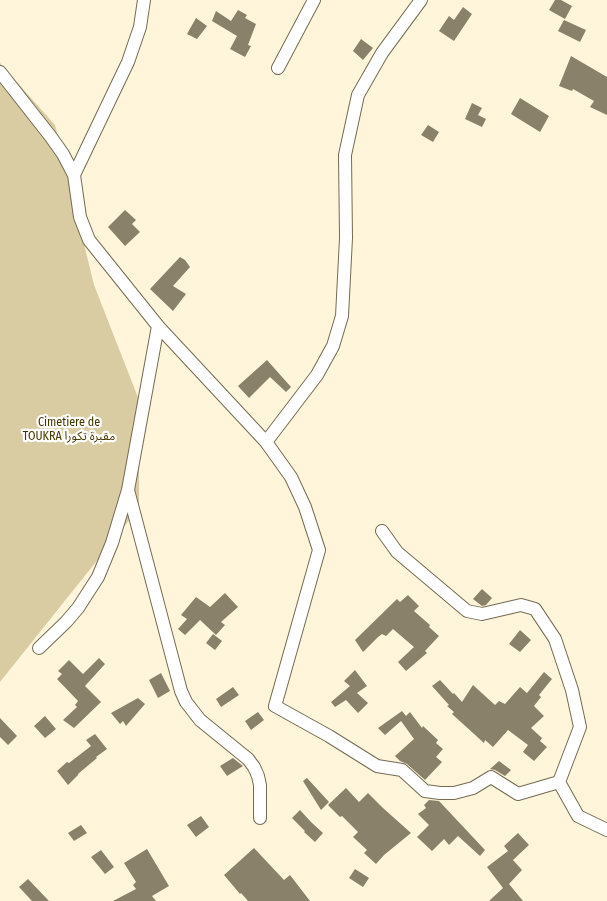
<!DOCTYPE html>
<html>
<head>
<meta charset="utf-8">
<style>
  body { margin:0 }
  canvas { display:block; background:#fff5da }
</style>
</head>
<body>
<canvas width="607" height="901"></canvas>
<script>
const context = document.querySelector('canvas').getContext('2d');
context.lineJoin = 'round';
function paint(path, color) { context.fillStyle = color; context.fill(path, 'evenodd'); }
const shape = rows => new Path2D(rows.map(r => 'M' + r).join(''));
function strokePath(path, color, width, dash) { context.strokeStyle = color; context.lineWidth = width; context.lineCap = dash ? 'butt' : 'round'; context.setLineDash(dash || []); context.stroke(path); }
function write(font, color, halo, rows, align = 'center') {
  context.font = font + ' "Fira Sans Condensed","Noto Sans Arabic",sans-serif'; context.lineWidth = 4.5; context.setLineDash([]); context.textBaseline = 'middle'; context.strokeStyle = halo; context.fillStyle = color; for (const [text, x, y, turn = 0] of rows) {
    context.save(); context.translate(x, y); context.rotate((+turn || 0) * Math.PI / 180); context.textAlign = isNaN(turn) ? turn : align; if (halo) context.strokeText(text, 0, 0); context.fillText(text, 0, 0); context.restore();
  }
}
const green = shape([
  [0,63,55,125,94,285,139,400,139,508,0,682]
]);
const building = shape([
  [555,0,561,0,572,6,565,19,549,10],
  [463,7,472,14,454,41,439,31,449,16,454,20],
  [238,10,247,15,245,18,256,24,248,45,251,46,245,57,230,49,237,36,212,21,216,11,231,21],
  [196,18,207,26,197,39,187,34],
  [564,20,586,30,580,42,558,31],
  [361,39,373,48,363,60,353,51],
  [571,56,607,77,607,115,590,107,594,101,573,89,572,91,559,86],
  [520,98,549,116,540,132,511,114],
  [472,103,482,108,478,115,486,119,482,127,465,119],
  [428,125,439,132,433,142,421,135],
  [125,210,136,220,132,224,140,232,125,246,108,227],
  [180,257,185,260,190,267,173,286,186,294,173,311,150,289],
  [267,360,291,387,286,392,270,377,249,398,238,386],
  [482,589,492,598,486,605,482,606,473,599],
  [225,593,238,607,221,622,225,625,216,635,200,620,185,635,178,629,187,619,181,615,196,597,210,607],
  [408,595,419,606,414,611,430,625,429,627,439,636,425,651,427,653,406,671,398,662,414,647,393,629,386,636,382,634,378,637,363,652,355,640,397,599,400,602],
  [520,630,531,640,520,652,509,644],
  [213,634,222,641,215,650,206,643],
  [99,658,105,664,85,686,101,702,74,728,63,720,77,707,75,705,78,701,57,679,62,674,58,671,69,660,83,674],
  [355,670,367,686,357,693,368,703,358,713,346,700,335,707,331,702,350,686,344,681],
  [544,672,552,679,539,695,541,697,534,706,544,716,531,728,542,738,540,741,547,747,534,761,523,752,528,745,508,730,493,747,485,740,484,743,452,714,454,712,447,706,449,705,432,686,440,680,453,694,454,693,462,702,473,685,495,705,499,701,505,704,520,687,527,693],
  [161,673,170,691,158,698,149,680],
  [233,687,239,695,221,707,216,699],
  [138,698,145,704,126,726,123,721,120,724,111,713],
  [402,711,406,716,410,712,422,728,423,726,438,740,436,743,443,749,436,757,442,762,425,780,407,764,400,761,395,756,414,739,401,721,385,735,378,728],
  [258,712,264,720,251,730,245,721],
  [45,716,56,729,45,738,34,726],
  [0,718,17,736,8,745,0,737],
  [95,734,107,749,96,757,97,758,78,774,78,775,68,785,57,771,67,762,69,763,91,746,86,740],
  [233,758,243,766,227,776,220,766],
  [499,761,511,770,505,776,495,770,490,769],
  [307,778,329,802,321,810,303,781],
  [346,788,359,802,368,793,383,808,411,833,384,855,376,864,364,853,367,850,353,837,358,832,342,816,340,817,328,805],
  [429,800,439,801,485,850,480,856,458,836,449,845,444,839,432,851,417,837,429,825,418,814,426,808,424,805],
  [300,810,311,822,323,833,315,842,304,832,305,831,292,818],
  [201,816,209,827,196,837,187,825],
  [81,825,87,833,74,841,68,833],
  [518,833,529,845,513,860,522,870,509,884,523,901,489,901,503,888,487,867,508,851,504,846],
  [254,848,284,880,290,875,310,901,248,901,241,893,240,894,224,875],
  [147,849,169,886,152,896,156,901,113,901,136,889,133,885,136,882,124,863],
  [101,850,114,867,105,874,91,857],
  [355,869,369,878,363,887,349,878],
  [28,879,49,901,32,901,19,887]
]);
const street = shape([
  [278,68,314,0],
  [0,72,51,137,63,154,74,175,80,217,89,240,158,326,266,442,291,477,305,507,319,550,275,706,329,736,377,766,402,770,425,791,440,793,454,793,473,788,491,777,518,794,559,782,580,727,572,690,555,639,535,609,521,605,482,614,467,611,397,552,382,531],
  [74,175,128,62,140,27,144,0],
  [266,442,317,375,333,346,342,316,346,238,345,155,358,95,382,53,421,0],
  [128,490,181,691,186,702,200,720,248,759,254,767,258,776,260,785,260,818],
  [39,648,66,622,78,608,98,577,112,543,128,490,158,326],
  [559,782,578,816,607,830]
]);
const parkNames = [
  ["Cimetiere de",69,423],
  ["TOUKRA مقبرة تكورا",69,437]
];
paint(green, '#d9cca3');
paint(building, '#898169');
strokePath(street, '#736b53', 14);
strokePath(street, '#fff', 12);
write('12px', '#463600', '#fff', parkNames);
</script>
</body>
</html>
